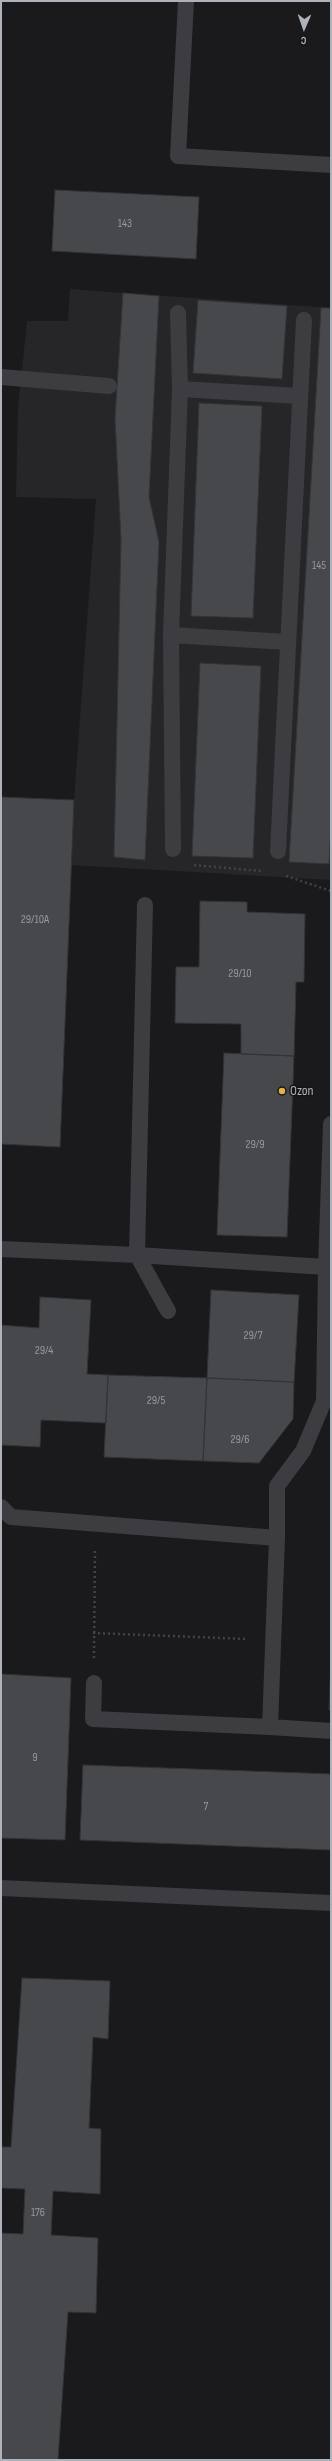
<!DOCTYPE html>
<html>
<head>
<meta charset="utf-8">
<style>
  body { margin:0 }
  #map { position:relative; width:332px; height:2461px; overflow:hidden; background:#1a1a1c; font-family:"Sofia Sans Condensed",sans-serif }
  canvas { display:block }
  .frame { position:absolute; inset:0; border:2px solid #aeb2bb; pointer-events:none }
  .north { position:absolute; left:284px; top:8px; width:40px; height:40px; -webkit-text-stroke:3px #151517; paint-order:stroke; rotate:182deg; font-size:11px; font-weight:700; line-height:16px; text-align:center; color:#aeb2bb }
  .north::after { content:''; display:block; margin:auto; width:14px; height:18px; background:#aeb2bb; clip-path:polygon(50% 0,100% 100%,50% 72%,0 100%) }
</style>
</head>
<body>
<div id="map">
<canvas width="332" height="2461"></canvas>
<div class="frame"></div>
<div class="north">С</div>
</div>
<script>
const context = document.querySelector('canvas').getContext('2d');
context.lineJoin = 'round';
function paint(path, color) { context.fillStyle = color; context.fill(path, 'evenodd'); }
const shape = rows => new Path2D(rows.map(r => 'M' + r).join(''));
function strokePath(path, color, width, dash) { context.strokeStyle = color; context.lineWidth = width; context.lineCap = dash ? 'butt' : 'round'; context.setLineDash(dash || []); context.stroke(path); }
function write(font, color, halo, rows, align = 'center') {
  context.font = font + ' "Sofia Sans Condensed",sans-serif'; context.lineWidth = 3; context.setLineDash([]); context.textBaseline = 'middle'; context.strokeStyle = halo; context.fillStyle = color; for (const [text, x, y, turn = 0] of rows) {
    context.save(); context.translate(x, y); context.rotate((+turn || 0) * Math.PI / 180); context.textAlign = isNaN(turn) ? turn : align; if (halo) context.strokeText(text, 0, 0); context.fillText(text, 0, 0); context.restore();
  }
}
const built = shape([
  [70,289,331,308,331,880,71,865,74,800,96,499,16,497,18,408,27,321,68,321]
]);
const building = shape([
  [55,190,199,197,196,259,52,251,55,190],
  [123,293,159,296,149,497,159,542,145,860,114,857,121,540,115,418,123,293],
  [198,300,287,306,282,379,193,373,198,300],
  [321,308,331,308,331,824,329,864,289,862,321,308],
  [199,403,262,406,253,618,191,616,199,403],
  [200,663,261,666,253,858,192,856,200,663],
  [1,797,74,800,60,1147,1,1144,1,797],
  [200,901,247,902,247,912,305,914,304,982,296,982,294,1056,241,1054,241,1024,175,1023,176,967,199,967,200,901],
  [224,1053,294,1056,287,1237,217,1235,224,1053],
  [211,1290,299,1295,294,1382,207,1378,211,1290],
  [40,1297,91,1300,87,1374,108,1375,106,1423,41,1420,40,1447,1,1445,1,1325,39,1328,40,1297],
  [108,1375,207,1378,203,1461,104,1457,108,1375],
  [207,1378,294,1382,293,1419,259,1463,203,1461,207,1378],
  [331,1657,331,1710,329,1710,331,1657],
  [1,1674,71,1678,65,1840,1,1838,1,1674],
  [83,1765,331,1774,331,1850,80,1840,83,1765],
  [22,1978,110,1981,108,2039,93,2037,89,2128,101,2129,100,2194,53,2191,51,2235,98,2238,96,2313,68,2312,58,2460,1,2460,1,2233,23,2234,25,2189,1,2188,1,2147,11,2147,22,1978]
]);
const path = shape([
  [194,865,261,871],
  [286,876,331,891],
  [93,1633,247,1639],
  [94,1658,95,1549]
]);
const service = shape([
  [186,1,178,156,331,165],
  [178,313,180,389],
  [1,377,109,386],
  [171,635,173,849],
  [287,642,171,635,180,389,300,396],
  [278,851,304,320],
  [1,1249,137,1255,145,905],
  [137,1255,326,1267,331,1124],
  [137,1255,168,1311],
  [1,1507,11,1517,277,1538,270,1727,331,1731],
  [277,1538,277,1486,303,1451,324,1401,326,1267],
  [94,1683,93,1719,270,1727],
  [1,1888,331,1903]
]);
const markers = [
  [282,1091,4,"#e6b049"]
];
const numberNames = [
  ["143",125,224],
  ["145",319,566],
  ["29/10А",35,920],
  ["29/10",240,974],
  ["29/9",255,1145],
  ["29/7",253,1336],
  ["29/4",44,1351],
  ["29/5",156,1401],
  ["29/6",240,1440],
  ["9",35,1758],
  ["7",206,1807],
  ["176",38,2213]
];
const poiNames = [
  ["Ozon",290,1091]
];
paint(built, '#262629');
paint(building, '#47484c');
strokePath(building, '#343438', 1);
strokePath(path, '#424348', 2.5, [2, 3]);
strokePath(service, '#3c3c41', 16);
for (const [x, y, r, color] of markers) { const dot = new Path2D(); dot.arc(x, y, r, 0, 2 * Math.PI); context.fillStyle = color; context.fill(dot); strokePath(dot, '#151517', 1.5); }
write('12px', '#94989f', null, numberNames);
write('14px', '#aeb2bb', '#151517', poiNames, 'left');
</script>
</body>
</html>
